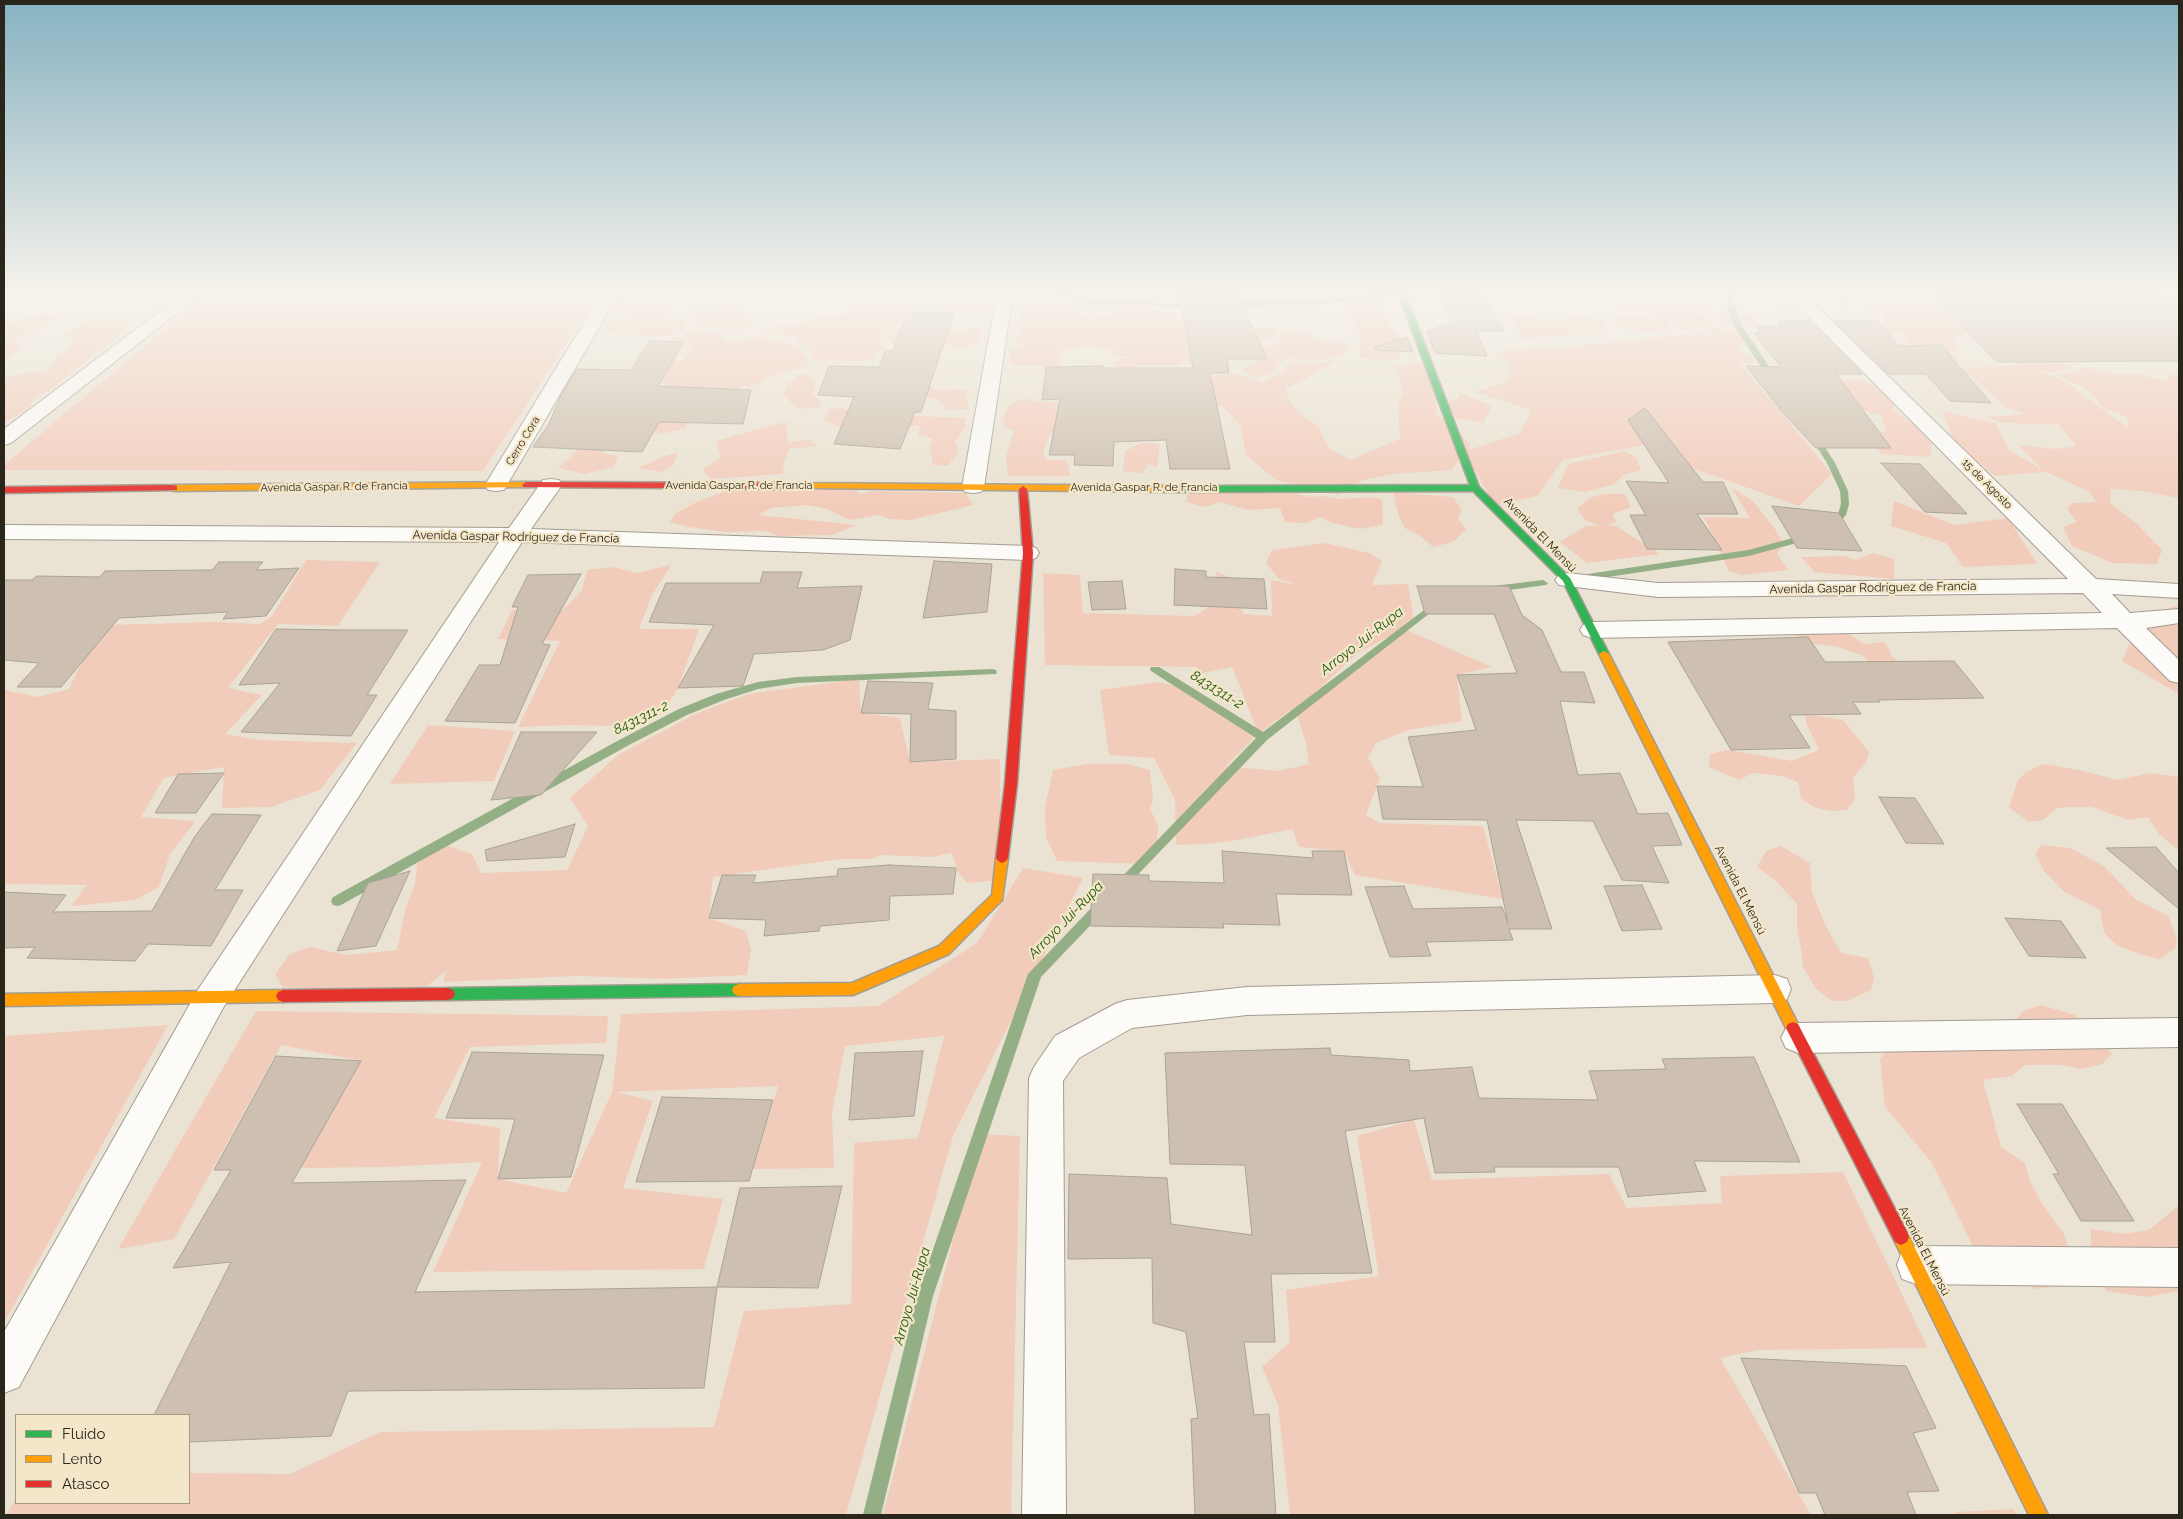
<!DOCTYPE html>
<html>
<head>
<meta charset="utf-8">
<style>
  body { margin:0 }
  #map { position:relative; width:2183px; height:1519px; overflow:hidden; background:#eae3d3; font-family:Raleway,sans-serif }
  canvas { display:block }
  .frame { position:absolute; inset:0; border:5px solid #2b261b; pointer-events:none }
  .legend { position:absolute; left:15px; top:1414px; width:175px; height:90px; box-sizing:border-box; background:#f4e7c9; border:1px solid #a49a83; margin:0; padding:6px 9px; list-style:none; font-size:15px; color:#2b261b }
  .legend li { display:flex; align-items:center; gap:10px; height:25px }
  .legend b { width:25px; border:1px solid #a49a83 }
</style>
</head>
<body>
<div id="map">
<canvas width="2183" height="1519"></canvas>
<div class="frame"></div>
<ul class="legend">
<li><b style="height:6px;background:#30b455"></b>Fluido</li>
<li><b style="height:6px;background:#ff9f0a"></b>Lento</li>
<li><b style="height:6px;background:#e5322d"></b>Atasco</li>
</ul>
</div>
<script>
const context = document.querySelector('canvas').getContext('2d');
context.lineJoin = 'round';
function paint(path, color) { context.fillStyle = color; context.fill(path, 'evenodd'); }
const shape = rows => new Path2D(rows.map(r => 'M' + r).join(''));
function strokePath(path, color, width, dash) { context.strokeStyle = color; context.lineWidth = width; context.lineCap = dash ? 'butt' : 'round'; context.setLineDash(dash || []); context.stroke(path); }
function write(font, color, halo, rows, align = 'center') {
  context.font = font + ' Raleway,sans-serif'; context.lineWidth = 4.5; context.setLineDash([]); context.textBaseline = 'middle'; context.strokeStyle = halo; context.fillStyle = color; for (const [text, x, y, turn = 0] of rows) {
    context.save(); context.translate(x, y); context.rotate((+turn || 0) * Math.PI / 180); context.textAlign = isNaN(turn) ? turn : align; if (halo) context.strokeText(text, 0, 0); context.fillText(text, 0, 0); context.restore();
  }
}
const green = shape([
  [207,293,600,293,483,471,4,470,4,465],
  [618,293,634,293,633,295,640,301,655,293,691,293,684,294,679,301,664,311,670,312,662,322,682,320,687,328,673,335,648,336,603,332,609,322,635,318,614,314,613,302],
  [728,293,762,293,755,294,741,308,743,315,756,325,746,329,722,330,718,327,705,328,691,321,689,316,697,310,710,308,719,311,733,294],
  [849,293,902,293,909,306,899,325,884,335,880,340,886,347,878,351,872,359,853,362,841,360,814,361,811,351,799,343,795,336,755,332,777,325,805,325,810,320,823,314,832,316,848,313,852,304],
  [950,293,983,293,986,310,978,313,941,310],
  [1107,293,1175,293,1152,297,1150,309,1177,312,1177,321,1211,318,1246,334,1257,328,1268,327,1276,330,1274,337,1260,344,1198,361,1183,361,1177,366,1137,365,1134,372,1117,369,1114,363,1128,356,1111,356,1116,349,1095,346,1081,346,1060,351,1061,368,1011,365,1009,351,1021,346,1012,340,1021,332,1014,324,1022,319,1016,309,1021,300,1034,294,1049,296,1067,305,1081,307,1077,315,1087,319,1113,314,1110,295],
  [1346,293,1383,293,1381,306,1390,327,1406,344,1397,360,1359,358,1360,338],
  [1603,293,1658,293,1663,311,1671,309,1662,301,1662,293,1706,293,1710,309,1696,311,1706,319,1719,318,1722,310,1727,307,1736,307,1755,318,1754,322,1746,324,1711,323,1711,327,1720,330,1732,331,1738,329,1747,332,1747,336,1738,347,1742,351,1756,360,1753,363,1740,363,1832,474,1799,506,1678,463,1650,444,1563,460,1537,496,1494,505,1465,452,1451,470,1394,474,1363,480,1339,495,1276,480,1246,455,1240,425,1222,406,1193,405,1196,376,1237,374,1263,382,1282,372,1292,362,1317,364,1341,357,1317,373,1286,388,1288,399,1300,413,1318,427,1329,448,1350,460,1400,439,1398,408,1403,389,1394,367,1416,363,1437,369,1436,413,1471,444,1468,450,1520,433,1532,410,1475,392,1509,381,1508,366,1500,351,1546,349,1711,332,1695,324,1693,332,1682,330,1674,327,1675,323,1669,319,1669,331,1638,332,1623,328,1608,316,1658,317,1647,312,1648,311,1621,309],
  [1723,293,1785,293,1786,295,1778,299,1786,307,1777,307,1763,299,1730,296],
  [1803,293,1881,293,1849,299,1847,306,1813,300],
  [1892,293,1923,293,1923,305,1941,312,1962,314,1983,337,1966,334,1954,340,1960,352,1950,352,1959,359,1950,372,1905,368,1890,340,1911,349,1932,350,1910,345,1903,332,1882,336,1855,324,1883,321,1882,312,1855,303],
  [47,313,55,316,57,319,46,327,17,338,17,346,21,348,4,362,4,324],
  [1511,315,1558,321,1579,316,1602,320,1609,332,1522,339],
  [120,321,127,323,118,338,87,360,48,392,39,395,32,400,31,406,23,413,4,422,4,378,27,372,43,371,49,368,57,357,70,348,73,340,66,336,77,326,85,322],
  [901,327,955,330,982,328,981,340,965,349,941,343,898,345,884,338],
  [1282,329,1301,330,1313,338,1349,344,1345,353,1331,358,1310,360,1290,357,1279,364,1273,373,1256,378,1241,370,1260,360,1254,351,1278,344],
  [694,330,718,332,727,342,757,337,790,343,805,354,809,366,775,375,750,387,745,386,716,396,682,387,664,385,660,380,668,360,683,360,692,350,691,343,675,339],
  [2046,356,2072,368,2065,371,2053,372,2035,370,2048,373,2073,387,2128,428,2127,417,2103,408,2089,390,2057,375,2085,368,2114,374,2139,374,2166,381,2171,372,2179,375,2179,498,2142,491,2111,489,2110,503,2136,523,2162,550,2157,564,2112,563,2072,546,2063,527,2077,522,2067,509,2072,503,2096,502,2090,492,2046,472,1995,476,1955,444,1942,411,1995,423,2009,450,2043,470,2018,445,2056,449,2077,446,2058,424,2002,423,1986,417,2025,414,2004,407,1995,396,1961,369,2012,365,2025,368,2011,359],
  [801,374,809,376,816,384,813,394,822,403,817,408,806,409,797,408,791,403,784,394,788,384],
  [1858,379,1896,395,1893,410,1921,429,1931,443,1931,457,1882,454,1864,434,1886,431,1881,415,1842,405,1839,381],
  [920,382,938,390,966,389,969,409,947,410,939,400,918,395],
  [1458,392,1492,406,1483,423,1456,418,1446,403,1460,397],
  [1025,398,1031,401,1071,403,1072,429,1050,433,1043,453,1048,460,1064,460,1068,464,1070,476,1008,476,1006,457,1014,431,1003,425,1004,414,1010,404],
  [687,406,686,428,662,434,633,431],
  [842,408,856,413,965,418,965,427,955,442,959,451,948,466,933,465,929,447,933,439,918,435,920,426,841,427,824,421,829,409],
  [786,422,788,442,808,439,817,446,789,449,784,463,783,474,710,479,703,469,720,457,716,442,739,434],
  [609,440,603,453,618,456,614,467,585,474,558,468,582,446],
  [1141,443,1160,444,1157,467,1148,464,1142,474,1123,471,1125,451],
  [1625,451,1637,458,1641,470,1623,475,1615,484,1585,492,1558,488,1568,464],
  [678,453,673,466,662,472,638,468,664,456],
  [851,486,860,494,873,491,965,493,973,505,911,520,889,519,879,515,850,520,827,509,807,505,772,508,758,515,857,525,832,535,779,536,767,531,725,532,689,527,670,522,676,513,699,501,729,490],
  [1731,487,1754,502,1775,529,1784,544,1777,554,1788,570,1742,575,1729,571,1704,517,1750,518],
  [1208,490,1290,492,1308,497,1322,496,1340,499,1369,497,1382,499,1383,525,1360,529,1332,523,1320,517,1306,523,1285,522,1280,508,1248,510,1220,502,1204,507,1187,502,1187,495],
  [1393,492,1453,497,1461,509,1458,519,1466,529,1453,542,1433,547,1420,536,1405,528,1399,517],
  [1604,494,1625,494,1631,507,1613,514,1616,523,1606,525,1616,526,1660,554,1587,563,1560,542,1586,526,1601,526,1586,521,1577,509,1589,498],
  [1894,501,1955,525,2008,518,2037,564,1963,567,1946,543,1891,526],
  [1325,543,1369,553,1382,561,1372,585,1408,584,1414,620,1404,629,1492,667,1457,675,1462,721,1408,730,1376,743,1368,758,1380,778,1366,815,1379,823,1483,826,1503,899,1355,875,1344,851,1299,847,1292,829,1238,840,1208,844,1176,845,1175,800,1154,758,1109,755,1100,690,1158,682,1187,688,1258,733,1232,667,1198,674,1197,667,1045,665,1043,573,1080,575,1083,613,1194,616,1221,600,1216,572,1230,577,1243,614,1272,616,1271,580,1298,585,1279,579,1266,563,1272,550],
  [1400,631,1334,683,1322,686,1359,652],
  [1289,711,1297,714,1306,743,1309,764,1278,771,1226,766,1258,734],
  [1873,553,1894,559,1894,579,1815,572,1801,557,1844,556,1856,560],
  [306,560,380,562,338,626,278,624,228,688,262,695,225,734,261,740,357,743,320,790,271,807,222,808,224,767,164,778,141,817,196,821,170,854,159,887,135,900,72,906,86,885,4,884,4,690,38,697,69,689,81,663,49,663,103,625,215,622,260,624,272,616],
  [671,565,651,597,639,629,699,629,678,688,665,709,613,726,573,725,518,727,560,641,498,639,512,610,563,610,582,590,587,570,612,567,638,573],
  [2174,606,2179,607,2179,694,2122,661,2140,620],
  [1798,617,1826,622,1839,627,1864,644,1884,642,1891,652,1891,655,1898,662,1879,671,1863,656,1855,653,1838,647,1809,643,1792,634,1792,618],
  [859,679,861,713,900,718,910,762,1000,759,1001,880,967,883,958,872,952,853,932,857,879,855,873,859,841,859,713,877,709,918,746,931,751,950,747,975,665,979,577,976,443,982,446,971,416,995,283,987,275,974,290,954,310,947,347,955,397,950,406,906,415,884,417,864,439,843,472,854,481,873,567,870,588,826,570,798,618,755,695,714,748,694],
  [1805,714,1843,720,1869,752,1866,763,1853,778,1855,799,1847,810,1832,811,1816,808,1801,799,1798,782,1782,776,1753,773,1739,780,1709,767,1710,754,1728,750,1792,761,1819,750,1806,723],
  [428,725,515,731,494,781,390,784],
  [1087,764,1127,764,1150,770,1153,800,1150,809,1158,825,1157,848,1145,864,1057,861,1046,837,1045,807,1053,770],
  [2044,764,2084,771,2116,780,2151,773,2179,777,2179,851,2159,834,2148,817,2128,820,2092,807,2072,807,2057,808,2043,820,2029,822,2009,807,2018,780,2026,772],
  [2041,845,2070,848,2104,866,2135,899,2168,916,2177,938,2175,949,2159,959,2139,954,2117,945,2104,933,2100,910,2063,891,2044,871,2035,854],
  [1781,846,1810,863,1812,892,1825,924,1841,953,1868,958,1874,978,1871,990,1847,1001,1832,1001,1816,989,1803,967,1802,954,1797,929,1797,904,1775,880,1757,867,1766,851],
  [1023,868,1083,878,953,1136,846,1515,6,1515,16,1498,16,1503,189,1503,189,1473,290,1474,380,1432,714,1427,744,1311,851,1304,854,1143,918,1138,944,1036,845,1046,832,1113,834,1168,753,1169,778,1086,615,1092,653,1101,623,1188,723,1199,704,1269,433,1272,482,1162,388,1167,300,1168,361,1061,281,1045,174,1239,118,1249,256,1011,608,1016,606,1043,470,1047,434,1118,500,1128,498,1179,566,1193,612,1092,621,1014,878,1006,977,943],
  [2041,1005,2075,1015,2112,1054,2102,1064,2082,1069,2061,1065,2025,1065,2012,1076,1983,1080,2001,1147,2025,1163,2030,1181,2041,1202,2064,1234,2070,1255,2071,1274,2057,1286,2036,1289,1997,1274,1977,1254,1932,1163,1885,1107,1880,1059,1896,1039,1993,1044,2024,1011],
  [168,1025,4,1323,4,1036],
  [1414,1120,1432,1180,1609,1174,1627,1208,1722,1203,1720,1176,1843,1172,1928,1348,1758,1350,1720,1358,1811,1515,1290,1515,1278,1405,1262,1367,1290,1342,1286,1290,1379,1276,1357,1136],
  [980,1134,1020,1136,1011,1515,883,1515],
  [2179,1197,2179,1291,2147,1297,2106,1291,2091,1260,2091,1229,2124,1234,2149,1230,2179,1205],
  [2014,1509,2017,1515,1955,1515,1955,1512]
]);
const stream = shape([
  [1045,293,1059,293,1091,300,1195,304,1199,306,1195,308,1091,304,1045,293],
  [1396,293,1402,295,1399,297,1317,304,1228,307,1224,305,1228,303,1317,300,1396,293],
  [1727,293,1733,293,1734,304,1741,324,1777,379,1776,381,1770,381,1733,324,1726,304,1727,293],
  [1811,434,1814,434,1818,436,1835,463,1848,491,1849,504,1846,515,1834,528,1831,529,1826,526,1838,514,1841,504,1840,491,1827,463,1810,436,1811,434],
  [1808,534,1811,535,1811,539,1749,556,1581,581,1576,578,1581,575,1748,550,1808,534],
  [1543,580,1548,583,1546,585,1494,592,1489,589,1494,586,1543,580],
  [1436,601,1439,602,1441,604,1439,606,1267,740,1125,888,1121,890,1117,888,1115,885,1117,882,1256,738,1151,671,1150,669,1151,667,1159,667,1263,732,1436,601],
  [992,669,996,670,997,672,996,674,797,683,758,689,724,700,687,715,629,745,341,905,337,906,333,905,331,901,333,897,621,739,679,709,716,694,758,682,797,677,992,669],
  [1101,901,1105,902,1107,906,1105,910,1041,977,933,1296,881,1515,863,1515,917,1296,1028,974,1097,902,1101,901]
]);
const building = shape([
  [1179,293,1237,293,1267,359,1227,359,1229,373,1210,373,1230,469,1170,469,1166,440,1114,442,1113,466,1074,465,1075,455,1049,455,1060,399,1042,400,1046,367,1104,366,1104,368,1193,368,1179,293],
  [1440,293,1481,293,1504,331,1476,331,1487,356,1435,353,1427,331,1453,322,1440,293],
  [1939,293,2168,295,2179,302,2179,361,1997,362,1933,297,1944,298,1939,293],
  [907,312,954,313,921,412,915,412,900,449,834,444,854,397,818,395,829,366,879,367,886,350,893,351,907,312],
  [1778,321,1810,321,1862,374,1836,374,1891,448,1816,448,1783,413,1746,366,1781,367,1754,333,1761,333,1755,326,1781,326,1778,321],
  [1834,321,1877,321,1899,346,1941,345,1991,403,1950,401,1926,374,1889,374,1834,321],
  [1407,337,1413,352,1375,350,1375,347,1407,337],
  [649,341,684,342,658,386,751,390,743,424,659,422,642,452,533,447,549,424,561,395,577,369,631,370,649,341],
  [1645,408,1703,482,1723,482,1738,514,1697,514,1722,550,1647,549,1630,515,1646,515,1626,481,1669,483,1628,420,1645,408],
  [1881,463,1920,464,1967,514,1925,512,1881,463],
  [1772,506,1839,513,1862,551,1797,548,1772,506],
  [934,561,992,564,987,612,923,618,934,561],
  [219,562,263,562,256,570,299,568,266,616,223,619,228,612,119,618,61,687,17,687,39,663,4,660,4,580,32,580,37,576,100,577,105,571,212,570,219,562],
  [1175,569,1206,571,1206,577,1264,579,1267,609,1174,605,1175,569],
  [763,572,802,572,797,588,862,586,850,640,823,650,754,654,743,686,678,688,714,625,649,622,666,583,760,583,763,572],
  [581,574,542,644,550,645,515,723,445,721,479,665,500,665,518,607,512,607,528,575,581,574],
  [1122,581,1126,609,1092,610,1088,582,1122,581],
  [1417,586,1509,586,1522,615,1542,630,1561,672,1584,672,1595,703,1560,701,1578,775,1620,773,1638,814,1668,813,1682,845,1652,846,1669,883,1622,880,1593,821,1516,820,1552,929,1509,929,1513,940,1426,942,1431,956,1390,957,1365,887,1404,886,1413,909,1502,907,1508,923,1487,820,1383,819,1377,786,1423,787,1408,737,1476,730,1457,675,1517,673,1494,614,1425,614,1417,586],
  [276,629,340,630,408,630,367,695,377,695,351,736,241,732,280,683,239,685,276,629],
  [1808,637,1825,662,1954,661,1984,698,1878,700,1880,702,1853,702,1861,714,1789,715,1810,748,1731,750,1668,642,1808,637],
  [868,681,933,683,928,709,956,711,956,759,910,762,911,714,861,713,868,681],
  [521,732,597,732,541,795,491,800,521,732],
  [224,773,196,813,155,813,178,774,224,773],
  [1879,797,1915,798,1944,844,1906,843,1879,797],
  [212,814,261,815,215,890,243,890,211,946,148,944,135,961,27,958,35,947,4,948,4,892,66,895,53,912,152,911,195,836,212,814],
  [575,824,565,857,487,861,485,850,575,824],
  [2156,847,2179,873,2179,909,2106,848,2156,847],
  [1222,851,1313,858,1312,851,1344,851,1352,895,1276,894,1280,925,1223,924,1224,928,1090,926,1093,874,1149,875,1149,881,1224,883,1222,851],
  [889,865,956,868,953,894,890,896,889,920,820,926,819,931,764,936,766,920,709,918,722,875,756,875,753,883,837,876,838,869,889,865],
  [410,871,376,946,337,951,368,883,410,871],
  [1642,885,1662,929,1622,931,1604,886,1642,885],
  [2005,918,2061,921,2086,958,2029,956,2005,918],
  [1330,1048,1331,1055,1409,1060,1410,1071,1472,1067,1479,1098,1598,1100,1589,1071,1666,1069,1662,1059,1754,1057,1800,1162,1694,1161,1706,1191,1628,1197,1619,1167,1494,1167,1495,1172,1435,1173,1424,1118,1345,1131,1372,1273,1271,1274,1275,1342,1244,1342,1254,1415,1269,1414,1276,1515,1195,1515,1191,1419,1198,1418,1186,1332,1153,1323,1152,1258,1068,1259,1069,1174,1167,1178,1171,1224,1252,1235,1245,1165,1170,1164,1165,1053,1330,1048],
  [923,1051,914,1116,849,1120,855,1053,923,1051],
  [472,1052,604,1055,571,1177,498,1179,515,1119,446,1118,472,1052],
  [276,1056,361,1061,292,1183,466,1180,415,1292,717,1287,704,1388,348,1391,331,1436,189,1442,189,1415,154,1415,231,1262,173,1268,231,1170,214,1170,276,1056],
  [662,1097,773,1100,749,1181,636,1182,662,1097],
  [2017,1104,2062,1104,2134,1221,2081,1221,2053,1174,2059,1174,2017,1104],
  [842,1186,818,1288,717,1287,740,1188,842,1186],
  [1741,1358,1906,1366,1936,1428,1913,1433,1939,1491,1907,1492,1916,1515,1825,1515,1816,1493,1799,1493,1741,1358]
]);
const street = shape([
  [184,293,203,293,11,443,4,445,4,429,184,293],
  [602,293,619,293,507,485,504,490,496,491,488,490,485,485,602,293],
  [997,293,1013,293,984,487,981,492,973,493,965,492,962,487,997,293],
  [1785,293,1803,293,2096,579,2179,584,2179,598,2112,594,2130,613,2179,609,2179,623,2146,628,2179,660,2179,683,2170,681,2117,628,1592,638,1583,635,1580,630,1583,625,1592,622,2102,613,2083,593,1658,597,1559,585,1555,580,1559,575,1567,573,1658,583,2068,579,1785,293],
  [551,479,559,480,562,485,531,529,1028,546,1036,548,1039,553,1036,558,1028,560,522,542,223,1008,19,1387,4,1393,4,1332,199,988,499,542,4,539,4,525,509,528,543,480,551,479],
  [1775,975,1787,979,1791,989,1787,999,1775,1003,1247,1015,1132,1028,1079,1058,1063,1081,1066,1515,1022,1515,1029,1078,1034,1067,1055,1036,1115,1004,1127,1000,1247,987,1775,975],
  [2179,1018,2179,1047,1798,1053,1786,1048,1781,1038,1786,1028,1798,1023,2179,1018],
  [1916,1246,2179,1248,2179,1287,1916,1284,1902,1279,1897,1265,1902,1251,1916,1246]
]);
const fast = shape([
  [1398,293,1405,293,1479,487,1570,578,1609,654,1608,656,1604,657,1599,654,1563,581,1473,491,1178,492,1174,489,1178,486,1470,485,1398,293],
  [739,984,744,986,746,990,744,994,739,996,448,1000,443,998,441,994,443,990,448,988,739,984]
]);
const slow = shape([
  [526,482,530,485,529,487,174,491,170,488,174,485,526,482],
  [809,483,1178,486,1182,489,1178,492,806,488,806,484,809,483],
  [1604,651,1609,654,1798,1024,1800,1028,1798,1032,1793,1034,1788,1032,1599,654,1604,651],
  [1002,853,1006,855,1008,858,1002,900,949,954,853,995,739,996,734,994,732,990,734,986,739,984,852,983,939,946,992,895,996,858,998,855,1002,853],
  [283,990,288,992,290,996,288,1000,283,1002,4,1006,4,994,283,990],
  [1901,1229,1907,1232,2048,1515,2029,1515,1895,1242,1893,1237,1895,1232,1901,1229]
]);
const jam = shape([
  [526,482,809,483,813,486,809,489,523,487,522,485,526,482],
  [174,485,177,486,177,490,4,493,4,487,174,485],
  [1023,486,1027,489,1033,553,1017,784,1008,858,1006,861,1002,863,998,861,996,858,1005,784,1023,553,1019,489,1023,486],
  [448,988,453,990,455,994,453,998,448,1000,283,1002,278,1000,276,996,278,992,283,990,448,988],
  [1793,1022,1798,1024,1907,1232,1909,1237,1907,1242,1901,1245,1895,1242,1786,1028,1788,1024,1793,1022]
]);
const farStreetnames = [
  ["Cerro Cora",523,441,-59],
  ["15 de Agosto",1987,484,45],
  ["Avenida Gaspar R. de Francia",739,486],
  ["Avenida Gaspar R. de Francia",334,487,-1],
  ["Avenida Gaspar R. de Francia",1144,488]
];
const streetNames = [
  ["Avenida El Mensú",1540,535,46],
  ["Avenida Gaspar Rodríguez de Francia",516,537,1],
  ["Avenida Gaspar Rodríguez de Francia",1873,588,-1],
  ["Avenida El Mensú",1740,890,63],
  ["Avenida El Mensú",1924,1251,63]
];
const waterNames = [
  ["Arroyo Jui-Rupa",1362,641,-38],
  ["8431311-2",1217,690,32],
  ["8431311-2",641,718,-26],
  ["Arroyo Jui-Rupa",1066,920,-46],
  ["Arroyo Jui-Rupa",912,1296,-74]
];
paint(green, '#f2ccbb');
paint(stream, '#94af86');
paint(building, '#cdc0b0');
strokePath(building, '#a9a297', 1);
strokePath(street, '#a29d91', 2);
strokePath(fast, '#a29d91', 3);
strokePath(slow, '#a29d91', 3);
strokePath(jam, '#a29d91', 3);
paint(street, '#fcfbf8');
paint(fast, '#30b455');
paint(slow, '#ff9f0a');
paint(jam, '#e5322d');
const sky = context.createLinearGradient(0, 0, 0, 506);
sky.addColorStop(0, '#86b2c1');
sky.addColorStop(0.58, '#f6f2eb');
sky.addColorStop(1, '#f6f2eb00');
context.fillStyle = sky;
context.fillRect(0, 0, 2183, 506);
write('11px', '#2b261b', '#f4e7c9', farStreetnames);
write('12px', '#2b261b', '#f4e7c9', streetNames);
write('italic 14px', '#20580e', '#f4e7c9', waterNames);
</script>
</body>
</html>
